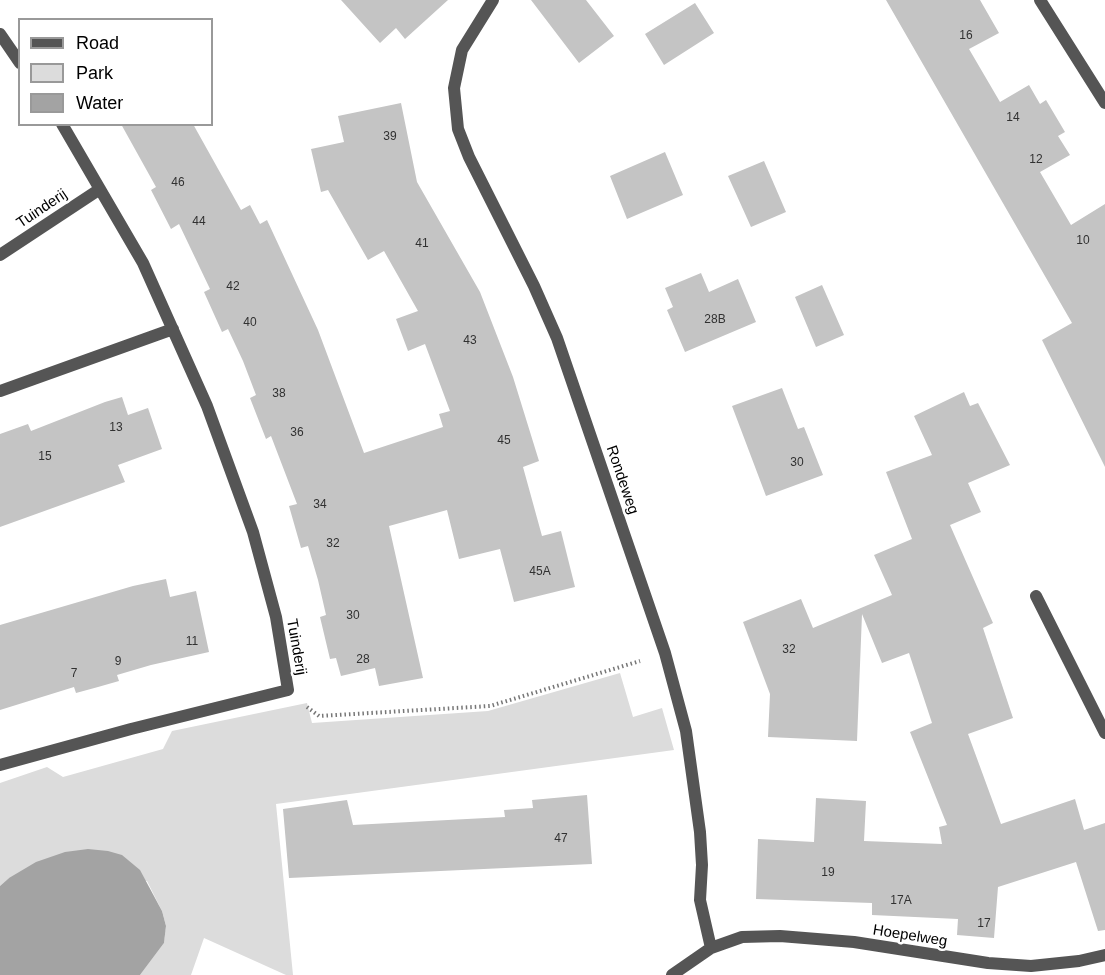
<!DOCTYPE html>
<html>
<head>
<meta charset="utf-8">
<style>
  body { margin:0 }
  #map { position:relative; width:1105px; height:975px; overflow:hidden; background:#fff; font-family:Arial,sans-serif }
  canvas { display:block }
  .legend { position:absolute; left:18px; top:18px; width:195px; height:108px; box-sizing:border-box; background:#fff; border:2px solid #999; margin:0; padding:8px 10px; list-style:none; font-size:18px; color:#000 }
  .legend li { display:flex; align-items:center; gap:12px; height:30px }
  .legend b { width:30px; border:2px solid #999 }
</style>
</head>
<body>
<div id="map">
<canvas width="1105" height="975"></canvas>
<ul class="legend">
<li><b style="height:8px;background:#555"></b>Road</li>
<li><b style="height:16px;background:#dcdcdc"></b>Park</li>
<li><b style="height:16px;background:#a3a3a3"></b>Water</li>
</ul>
</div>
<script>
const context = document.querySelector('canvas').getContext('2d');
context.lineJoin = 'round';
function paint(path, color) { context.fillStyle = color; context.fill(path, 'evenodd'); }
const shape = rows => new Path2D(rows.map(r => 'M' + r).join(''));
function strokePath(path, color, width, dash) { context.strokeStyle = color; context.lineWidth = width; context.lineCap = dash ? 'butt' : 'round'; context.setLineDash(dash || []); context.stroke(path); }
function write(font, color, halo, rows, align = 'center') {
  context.font = font + ' Arial,sans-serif'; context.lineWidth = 5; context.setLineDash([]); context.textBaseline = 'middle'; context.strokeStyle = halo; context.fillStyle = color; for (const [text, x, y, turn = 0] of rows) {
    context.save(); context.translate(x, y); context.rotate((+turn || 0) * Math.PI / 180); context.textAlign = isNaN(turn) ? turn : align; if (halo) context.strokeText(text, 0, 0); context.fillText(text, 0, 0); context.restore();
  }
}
const green = shape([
  [620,673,633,717,662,708,674,750,276,804,293,975,286,975,204,938,191,975,140,975,164,943,166,926,162,911,147,881,9,878,0,886,0,783,47,767,63,777,163,749,172,731,307,703,312,723,488,711]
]);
const water = shape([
  [88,849,108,851,122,855,140,870,162,911,166,926,164,943,140,975,0,975,0,886,9,878,36,862,65,852]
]);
const building = shape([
  [341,0,448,0,405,39,396,28,380,43],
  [531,0,586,0,614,36,579,63],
  [886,0,980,0,999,33,969,49,1000,102,1029,85,1040,104,1046,100,1065,132,1058,136,1070,155,1040,172,1071,225,1105,204,1105,467,1042,340,1072,323],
  [695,3,714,33,664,65,645,34],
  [401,103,417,182,480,292,513,377,539,461,523,467,542,536,561,531,575,587,514,602,500,549,459,559,447,510,389,526,423,678,379,686,375,668,341,676,336,658,330,659,320,617,326,615,318,580,308,546,301,548,289,506,297,504,271,436,266,439,257,416,250,398,256,395,243,361,228,329,222,332,204,292,210,289,179,224,171,229,151,190,156,187,121,124,193,124,241,210,250,205,260,224,267,220,318,330,364,453,443,427,439,414,450,411,425,344,408,351,396,319,418,311,384,251,368,260,328,190,321,192,311,149,344,142,338,116],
  [665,152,683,195,627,219,610,176],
  [764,161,786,212,751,227,728,176],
  [701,273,709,292,738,279,756,322,685,352,667,310,673,307,665,288],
  [822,285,844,335,816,347,795,297],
  [782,388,798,429,804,427,823,475,766,496,732,406],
  [964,392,970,406,978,403,1010,465,968,483,981,512,950,525,993,623,983,628,1013,718,968,734,1001,824,1075,799,1084,830,1105,823,1105,930,1098,931,1076,862,998,887,994,938,957,935,958,919,872,915,872,903,756,899,758,839,814,842,816,798,866,801,864,841,942,844,939,827,947,825,910,732,932,723,909,653,882,663,862,614,857,741,768,737,770,694,743,622,801,599,813,628,892,595,874,555,912,539,886,472,932,455,914,416],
  [122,397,128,415,148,408,162,449,118,465,125,482,0,527,0,434,28,424,31,431,105,402],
  [166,579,170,597,196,591,209,652,151,665,117,675,119,681,98,687,76,693,74,687,0,710,0,625,133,586],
  [587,795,592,864,289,878,283,809,347,800,353,825,505,817,504,810,533,808,532,800]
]);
const path = shape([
  [307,707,319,716,490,706,640,661]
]);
const lane = shape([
  [1036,596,1105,733]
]);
const street = shape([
  [493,0,462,50,454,88,458,129,469,157,534,286,557,338,665,653,686,731,700,832,702,865,700,900,711,948],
  [1040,0,1105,103],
  [0,34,20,63],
  [0,255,100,189],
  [0,391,173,329],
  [0,765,131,729,288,690,276,617,253,532,207,406,143,263,62,124],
  [672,975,711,948,742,937,780,936,854,942,988,963,1031,966,1079,961,1105,955]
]);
const numberNames = [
  ["16",966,36],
  ["14",1013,118],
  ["39",390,137],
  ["12",1036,160],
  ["46",178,183],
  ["44",199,222],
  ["10",1083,241],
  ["41",422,244],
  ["42",233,287],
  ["28B",715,320],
  ["40",250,323],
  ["43",470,341],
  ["38",279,394],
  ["13",116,428],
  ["36",297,433],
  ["45",504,441],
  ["15",45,457],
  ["30",797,463],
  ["34",320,505],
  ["32",333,544],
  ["45A",540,572],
  ["30",353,616],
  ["11",192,642],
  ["32",789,650],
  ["28",363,660],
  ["9",118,662],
  ["7",74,674],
  ["47",561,839],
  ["19",828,873],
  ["17A",901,901],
  ["17",984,924]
];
const streetNames = [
  ["Tuinderij",42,209,-34],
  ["Rondeweg",622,480,71],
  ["Tuinderij",296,647,80],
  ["Hoepelweg",910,936,9]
];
paint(green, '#dcdcdc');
paint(water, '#a3a3a3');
paint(building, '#c4c4c4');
strokePath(path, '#777', 4, [1.5, 3]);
strokePath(lane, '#555', 12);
strokePath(street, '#555', 12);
write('12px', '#313131', null, numberNames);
write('15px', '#000', '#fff', streetNames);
</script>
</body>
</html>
